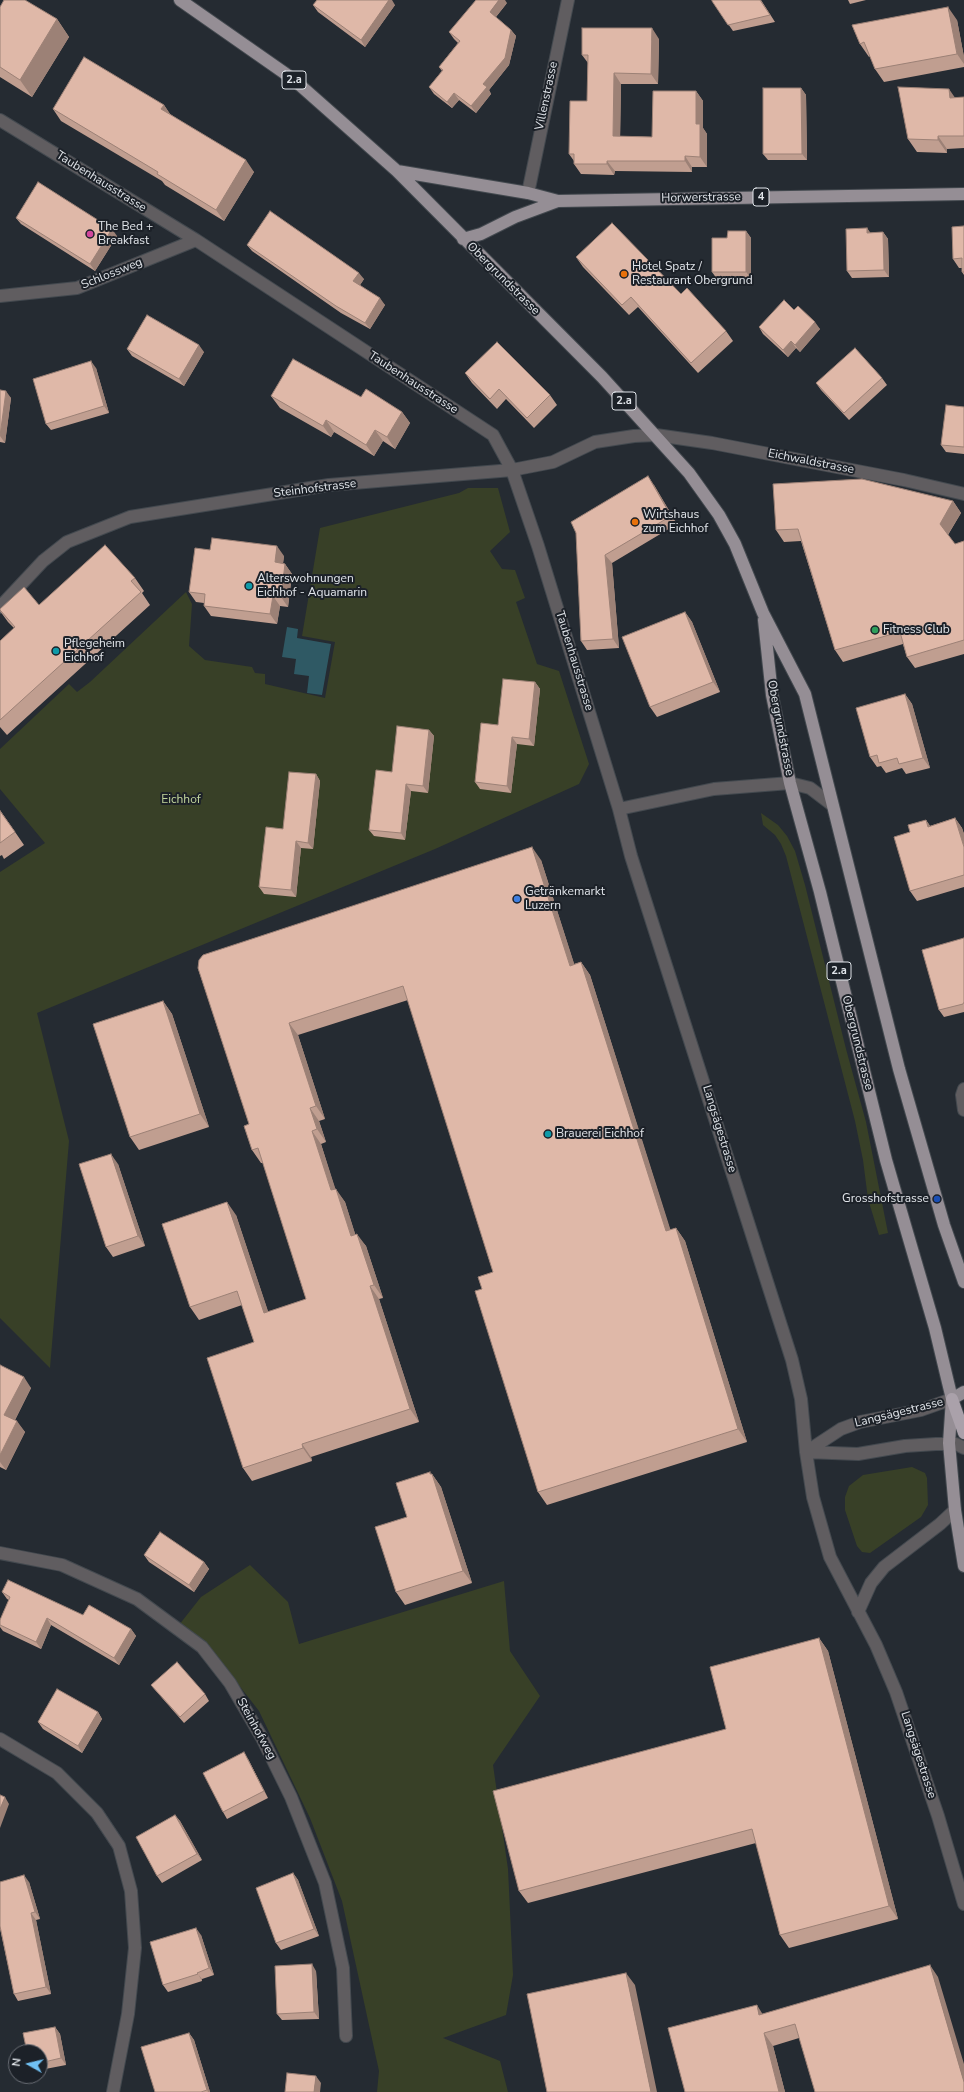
<!DOCTYPE html>
<html>
<head>
<meta charset="utf-8">
<style>
  body { margin:0 }
  #map { position:relative; width:964px; height:2092px; overflow:hidden; background:#252b32; font-family:"Nunito Sans",sans-serif }
  canvas { display:block }
  .north { position:absolute; left:8px; top:2044px; width:40px; height:40px; box-sizing:border-box; background:#1c2128; border:1px solid #6b6f76; border-radius:50%; rotate:278deg; font-size:11px; font-weight:700; line-height:16px; text-align:center; color:#e1e5ea }
  .north::after { content:''; display:block; margin:auto; width:14px; height:18px; background:#70c1f4; clip-path:polygon(50% 0,100% 100%,50% 72%,0 100%) }
</style>
</head>
<body>
<div id="map">
<canvas width="964" height="2092"></canvas>
<div class="north">N</div>
</div>
<script>
const context = document.querySelector('canvas').getContext('2d');
context.lineJoin = 'round';
function paint(path, color) { context.fillStyle = color; context.fill(path, 'evenodd'); }
const shape = rows => new Path2D(rows.map(r => 'M' + r).join(''));
function strokePath(path, color, width, dash) { context.strokeStyle = color; context.lineWidth = width; context.lineCap = dash ? 'butt' : 'round'; context.setLineDash(dash || []); context.stroke(path); }
function write(font, color, halo, rows, align = 'center') {
  context.font = font + ' "Nunito Sans",sans-serif'; context.lineWidth = 4; context.setLineDash([]); context.textBaseline = 'middle'; context.strokeStyle = halo; context.fillStyle = color; for (const [text, x, y, turn = 0] of rows) {
    context.save(); context.translate(x, y); context.rotate((+turn || 0) * Math.PI / 180); context.textAlign = isNaN(turn) ? turn : align; if (halo) context.strokeText(text, 0, 0); context.fillText(text, 0, 0); context.restore();
  }
}
const green = shape([
  [468,488,498,488,510,532,490,551,502,569,515,570,525,598,516,602,537,664,559,671,589,764,579,784,435,849,37,1013,69,1141,50,1368,0,1318,0,872,45,843,0,789,0,749,69,684,77,692,90,682,186,592,192,604,189,646,205,660,252,667,255,673,265,674,265,684,325,698,335,642,302,636,320,528,459,493],
  [761,813,778,825,787,836,795,851,805,885,846,1049,866,1122,888,1233,879,1235,868,1199,863,1160,855,1121,786,856,781,844,775,835,763,825],
  [912,1467,925,1473,927,1478,928,1505,921,1517,870,1553,862,1552,857,1546,845,1510,845,1497,849,1486,863,1475],
  [250,1565,288,1602,299,1644,504,1581,510,1651,540,1696,493,1765,508,1869,513,1975,506,2015,443,2038,500,2061,508,2092,377,2092,379,2071,342,1901,310,1818,259,1711,224,1666,179,1625,201,1597]
]);
const water = shape([
  [287,627,298,629,297,638,331,644,322,695,307,693,309,676,294,674,296,659,282,657]
]);
const minor = shape([
  [0,120,196,240,493,435,512,470,538,546,619,809,631,856,792,1360,801,1399,806,1452,813,1497,830,1557,876,1645,896,1692,938,1816,964,1904],
  [528,193,568,0],
  [0,296,77,288,196,240],
  [0,607,43,561,67,542,130,517,329,485,512,470,553,462,595,442,634,436,656,435,712,443,904,480,964,494],
  [619,809,714,789,790,783,810,788,831,804],
  [964,1089,962,1095,964,1110],
  [806,1452,858,1454,905,1446,936,1444,956,1444,964,1448],
  [806,1452,841,1429,860,1422,921,1410,952,1399],
  [0,1553,62,1565,137,1599,202,1647,230,1683,262,1738,291,1797,325,1883,343,1968,346,2036],
  [858,1612,871,1583,884,1567,940,1524,955,1510],
  [0,1739,57,1773,97,1813,119,1846,131,1891,135,1948,128,2014,113,2092]
]);
const major = shape([
  [180,0,293,79,397,171,602,377,689,473,719,515,735,544,763,613,805,694,899,1069,944,1225,964,1282],
  [397,171,528,193,558,201,964,194],
  [463,239,481,234,515,217,558,201],
  [764,620,772,695,790,783,820,892,886,1160,935,1328,952,1399,949,1443,955,1510,964,1566],
  [952,1399,964,1392]
]);
const highway = shape([
  [952,1399,964,1433]
]);
const wall = shape([
  [761,0,775,22,733,31,712,1],
  [848,0,866,0,850,4],
  [507,3,496,17,511,30,516,36,509,65,489,90,491,94,476,113,459,100,452,108,434,94,429,87,442,71,439,67,458,43,454,39,449,32],
  [313,5,395,5,365,47,318,12],
  [0,7,57,19,69,37,32,97,0,77],
  [957,20,964,57,964,67,884,82,875,69,870,56,869,57,860,44,852,25],
  [659,39,658,84,621,84,620,136,652,137,696,91,703,101,703,128,707,134,707,167,692,167,692,172,615,171,614,175,581,174,574,164,574,161,569,154,587,101,588,63,582,55],
  [801,88,806,95,807,160,768,160,763,154],
  [964,97,964,148,947,149,947,153,917,152,908,139,955,98],
  [164,105,170,114,254,172,224,221,165,185,162,181,61,121,53,109],
  [16,218,117,236,95,271,21,224],
  [964,226,964,275,962,272,962,268,959,268,953,259],
  [867,228,870,233,883,232,888,239,889,277,852,278,847,271],
  [746,231,751,238,751,278,717,279,712,272,727,238],
  [247,245,364,279,360,285,385,305,370,329,341,313,252,251],
  [576,257,681,294,726,331,733,341,698,373,638,307,629,315,583,267],
  [794,310,820,329,800,352,796,348,788,357,763,334,759,327],
  [127,349,204,352,184,386,132,356],
  [96,368,109,413,51,430,46,424],
  [465,373,550,395,557,405,534,428,506,399,497,409,472,383],
  [882,378,887,385,849,420,821,390,816,383],
  [0,390,11,398,5,443,0,442],
  [271,396,361,397,402,412,410,423,395,449,383,441,374,456,334,432,331,437,280,408],
  [964,407,964,454,946,452,941,445],
  [654,485,677,524,612,563,619,648,587,650,581,641,576,533],
  [953,501,961,513,948,535,955,544,964,541,964,654,915,668,907,657,903,644,843,662,835,650,801,541,784,542,776,530],
  [210,550,284,556,283,563,285,564,292,574,288,607,280,606,277,624,211,616,204,606,204,603,196,602,189,592],
  [135,578,144,591,142,593,150,605,7,735,0,727,0,641,14,628,8,622,0,611,39,605],
  [685,612,692,622,720,692,657,717,650,707],
  [535,682,540,689,534,746,517,744,511,793,480,789,475,782,498,725],
  [905,694,912,704,930,768,906,774,902,768,886,773,881,766,877,767,870,757],
  [429,730,434,736,428,793,411,791,405,840,374,836,369,830,392,772],
  [316,774,320,781,313,849,301,848,296,897,264,894,259,887,283,829],
  [0,810,24,845,4,859,2,855,0,856],
  [955,818,962,828,964,834,964,887,917,901,910,891,910,832,926,820,930,826],
  [541,860,574,964,581,962,590,975,670,1230,676,1228,685,1241,747,1442,547,1505,538,1492,482,1289,493,1272,408,1000,298,1035,325,1119,319,1121,326,1142,321,1144,335,1189,345,1202,355,1234,366,1246,383,1298,379,1299,419,1422,311,1457,312,1461,252,1481,243,1468,254,1342,242,1305,199,1320,190,1307,236,1215,268,1312,306,1299,263,1163,261,1163,252,1150,249,1124,198,968],
  [964,938,964,1012,944,1017,939,1010],
  [163,1001,172,1014,209,1127,139,1150,130,1137],
  [118,1164,145,1246,113,1257,106,1247],
  [0,1365,31,1388,15,1420,25,1432,6,1470,0,1467],
  [431,1474,432,1474,441,1487,472,1583,405,1605,396,1592,407,1517],
  [144,1555,204,1562,209,1569,194,1592,149,1562],
  [2,1592,83,1615,131,1629,136,1636,119,1665,51,1625,41,1649,3,1631,0,1627,0,1620,9,1600,7,1599],
  [819,1638,828,1651,898,1919,789,1948,780,1935,756,1843,528,1903,519,1891,726,1729],
  [151,1685,205,1694,209,1701,184,1723,156,1691],
  [98,1712,102,1719,82,1753,43,1729,38,1722],
  [248,1759,268,1798,227,1819,223,1812],
  [175,1815,180,1821,202,1860,162,1883,157,1876],
  [293,1873,298,1880,319,1936,281,1950,276,1943],
  [0,1882,29,1882,40,1919,36,1920,51,1994,18,2001,14,1994,0,1928],
  [201,1935,214,1975,202,1979,202,1981,168,1992,163,1985],
  [316,1971,319,2019,282,2020,277,2014],
  [938,1977,799,2038,773,2046,785,2092,685,2092,763,2014],
  [55,2027,60,2034,66,2065,40,2070,40,2052],
  [189,2033,194,2040,210,2092,155,2092]
]);
const shadedWall = shape([
  [389,0,392,0,395,5,365,47,361,40],
  [499,0,505,0,507,3,494,19,490,12],
  [948,7,957,20,964,57,964,64,957,54],
  [57,19,69,37,32,97,20,80],
  [652,28,659,39,658,84,651,74],
  [511,30,516,36,509,65,489,90,491,94,476,113,471,106,483,84],
  [614,73,621,84,620,147,613,136],
  [801,88,806,95,807,160,802,154],
  [949,89,958,102,950,98],
  [696,91,703,101,703,128,707,134,707,167,700,157,696,124],
  [454,93,459,100,452,108,447,102],
  [164,105,172,117,161,109],
  [938,136,947,149,947,153,938,140],
  [685,156,692,167,692,172,685,161],
  [246,160,254,172,224,221,216,210],
  [607,161,615,171,614,175,607,164],
  [867,228,872,235,867,233],
  [112,229,117,236,95,271,90,264],
  [746,231,751,238,751,278,746,272],
  [883,232,888,239,889,277,884,270],
  [359,273,364,279,358,288,353,281],
  [380,298,385,305,370,329,365,323],
  [815,322,820,329,800,352,795,345],
  [791,341,796,348,788,357,783,350],
  [199,345,204,352,184,386,179,379],
  [91,361,96,368,109,413,104,406],
  [6,391,11,398,5,443,0,436],
  [402,412,410,423,395,449,387,437],
  [326,420,334,432,331,437,323,426],
  [375,430,383,441,374,456,366,445],
  [648,476,654,485,677,524,671,516],
  [953,501,961,513,947,536,940,524],
  [277,546,284,556,282,572,275,562],
  [605,555,612,563,619,648,613,639],
  [285,564,292,574,288,607,281,597],
  [273,596,280,606,277,624,270,614],
  [685,612,692,622,720,692,713,682],
  [535,682,540,689,534,746,529,739],
  [905,694,912,704,930,768,923,758],
  [429,730,434,736,428,793,423,786],
  [512,737,517,744,511,793,507,786],
  [316,774,320,781,313,849,308,843],
  [406,784,411,791,405,840,401,833],
  [955,818,962,828,964,834,964,847],
  [926,820,933,830,928,827],
  [296,841,301,848,296,897,291,890],
  [532,847,541,860,579,979,570,966],
  [581,962,590,975,675,1244,666,1231],
  [163,1001,172,1014,209,1127,200,1114],
  [289,1023,298,1035,325,1119,316,1106],
  [310,1108,319,1121,326,1142,317,1129],
  [312,1131,321,1144,340,1203,331,1190],
  [111,1154,118,1164,145,1246,138,1236],
  [336,1189,345,1202,360,1249,351,1236],
  [227,1202,236,1215,273,1326,264,1313],
  [676,1228,685,1241,747,1442,738,1429],
  [357,1234,366,1246,383,1298,374,1285],
  [370,1286,379,1299,419,1422,410,1409],
  [24,1377,31,1388,12,1426,4,1415],
  [17,1421,25,1432,6,1470,0,1462,0,1455],
  [302,1444,311,1457,312,1461,303,1448],
  [430,1472,434,1478,432,1474,441,1487,472,1583,463,1571],
  [204,1562,209,1569,194,1592,189,1585],
  [47,1618,51,1625,41,1649,36,1642],
  [131,1629,136,1636,119,1665,114,1658],
  [819,1638,828,1651,898,1919,889,1906],
  [98,1712,102,1719,82,1753,78,1746],
  [244,1752,248,1759,268,1798,264,1791],
  [5,1797,9,1804,0,1828,0,1809],
  [175,1815,180,1821,202,1860,197,1854],
  [293,1873,298,1880,319,1936,314,1929],
  [24,1875,29,1882,40,1919,35,1912],
  [31,1913,36,1920,51,1994,46,1987],
  [196,1928,201,1935,214,1975,209,1968],
  [312,1964,316,1971,319,2019,314,2012],
  [930,1965,938,1977,964,2064,964,2082],
  [197,1973,202,1979,202,1981,198,1974],
  [626,1973,635,1985,657,2092,651,2092],
  [757,2005,765,2018,759,2015],
  [55,2027,60,2034,66,2065,61,2058],
  [189,2033,194,2040,210,2092,208,2092,207,2090],
  [764,2033,773,2046,785,2092,779,2092],
  [316,2076,321,2083,320,2092,314,2092]
]);
const building = shape([
  [4,0,25,0,57,19,20,80,0,67,0,7,4,0],
  [317,0,389,0,361,40,313,5,317,0],
  [476,0,499,0,490,12,511,30,505,58,483,84,487,87,471,106,454,93,447,102,429,87,443,70,439,67,460,41,449,32,476,0],
  [712,0,760,0,770,15,728,25,712,1,712,0],
  [948,7,957,54,875,69,864,42,860,44,852,25,948,7],
  [582,28,652,28,651,74,614,73,613,136,652,137,653,91,696,91,696,124,700,124,700,157,685,156,685,161,607,161,607,164,574,164,574,154,569,154,570,101,587,101,588,55,582,55,582,28],
  [84,57,164,105,161,109,246,160,216,210,157,174,158,172,53,109,84,57],
  [898,87,949,89,950,98,964,97,964,136,938,136,938,140,908,139,898,87],
  [763,88,801,88,802,154,763,154,763,88],
  [38,182,112,229,90,264,16,218,38,182],
  [270,211,359,273,353,281,380,298,365,323,336,306,247,245,270,211],
  [612,223,681,294,687,288,726,331,691,363,631,297,622,305,576,257,612,223],
  [964,226,964,272,962,272,962,258,953,259,952,227,964,226],
  [867,228,867,233,883,232,884,270,847,271,846,229,867,228],
  [728,231,746,231,746,272,712,272,712,238,727,238,728,231],
  [784,300,794,310,798,306,815,322,795,345,791,341,783,350,759,327,784,300],
  [147,315,199,345,179,379,127,349,147,315],
  [497,342,550,395,527,418,499,389,490,399,465,373,497,342],
  [855,348,882,378,844,413,816,383,855,348],
  [293,359,361,397,366,389,402,412,387,437,375,430,366,445,326,420,323,426,271,396,293,359],
  [91,361,104,406,46,424,33,379,91,361],
  [0,390,6,391,0,436,0,390],
  [946,405,964,407,964,447,941,445,946,405],
  [648,476,671,516,605,555,613,639,581,641,576,533,571,522,648,476],
  [862,479,953,501,940,524,955,544,964,541,964,640,907,657,900,632,835,650,798,529,776,530,773,484,862,479],
  [212,538,277,546,275,562,285,564,281,597,273,596,270,614,204,606,205,594,189,592,195,548,210,550,212,538],
  [105,545,135,578,131,581,141,592,0,720,0,641,15,627,0,610,0,609,24,587,39,605,105,545],
  [685,612,713,682,650,707,622,637,685,612],
  [503,679,535,682,529,739,512,737,507,786,475,782,481,723,498,725,503,679],
  [905,694,923,758,899,764,897,758,879,763,877,755,870,757,856,708,905,694],
  [397,726,429,730,423,786,406,784,401,833,369,830,376,770,392,772,397,726],
  [289,772,316,774,308,843,296,841,291,890,259,887,266,827,283,829,289,772],
  [0,811,15,832,0,843,0,811],
  [955,818,964,847,964,875,910,891,894,837,910,832,908,825,926,820,928,827,955,818],
  [532,847,570,966,581,962,666,1231,676,1228,738,1429,538,1492,475,1291,482,1289,478,1277,493,1272,403,986,289,1023,316,1106,310,1108,317,1129,312,1131,331,1190,336,1189,351,1236,357,1234,374,1285,370,1286,410,1409,302,1444,303,1448,243,1468,207,1358,254,1342,237,1291,190,1307,162,1224,227,1202,264,1313,306,1299,258,1148,252,1150,244,1126,249,1124,198,968,199,960,203,955,532,847],
  [964,938,964,1002,963,1004,939,1010,922,950,964,938],
  [163,1001,200,1114,130,1137,93,1024,163,1001],
  [111,1154,138,1236,106,1247,79,1164,111,1154],
  [0,1365,24,1377,4,1415,17,1421,0,1455,0,1365],
  [430,1472,430,1474,432,1474,463,1571,396,1592,375,1527,407,1517,396,1483,430,1472],
  [160,1532,204,1562,189,1585,144,1555,160,1532],
  [8,1580,83,1615,89,1605,131,1629,114,1658,47,1618,36,1642,0,1625,0,1620,10,1597,2,1592,8,1580],
  [819,1638,889,1906,780,1935,752,1829,519,1891,493,1791,726,1729,710,1667,819,1638],
  [177,1662,205,1694,180,1717,151,1685,177,1662],
  [57,1689,98,1712,78,1746,38,1722,57,1689],
  [244,1752,264,1791,223,1812,203,1773,244,1752],
  [0,1795,5,1797,0,1809,0,1795],
  [175,1815,197,1854,157,1876,136,1837,175,1815],
  [293,1873,314,1929,276,1943,256,1888,293,1873],
  [24,1875,35,1912,31,1913,46,1987,14,1994,0,1926,0,1882,24,1875],
  [196,1928,209,1968,197,1973,198,1974,163,1985,150,1942,196,1928],
  [312,1964,314,2012,277,2014,275,1966,312,1964],
  [930,1965,964,2082,964,2092,815,2092,795,2024,764,2033,779,2092,685,2092,668,2028,757,2005,759,2015,930,1965],
  [626,1973,651,2092,547,2092,527,1994,626,1973],
  [55,2027,61,2058,40,2063,40,2052,27,2052,23,2033,55,2027],
  [189,2033,207,2090,201,2092,155,2092,141,2047,189,2033],
  [287,2073,316,2076,314,2092,285,2092,287,2073]
]);
const markers = [
  [90,234,4,"#d1479c"],
  [624,274,4,"#e8710a"],
  [635,522,4,"#e8710a"],
  [249,586,4,"#0f9aa8"],
  [875,630,4,"#2e9e5b"],
  [56,651,4,"#0f9aa8"],
  [517,899,4,"#3f7fe0"],
  [548,1134,4,"#0f9aa8"],
  [937,1199,4,"#1a4fb4"]
];
const shields = [
  [294,80,24],
  [761,197,16],
  [624,401,24],
  [839,971,24]
];
const shieldNames = [
  ["2.a",294,80],
  ["4",761,197],
  ["2.a",624,401],
  ["2.a",839,971]
];
const streetNames = [
  ["Villenstrasse",547,96,-78],
  ["Taubenhausstrasse",101,182,32],
  ["Horwerstrasse",701,198,-1],
  ["Schlossweg",112,274,-22],
  ["Obergrundstrasse",503,279,45],
  ["Taubenhausstrasse",413,383,33],
  ["Eichwaldstrasse",811,462,11],
  ["Steinhofstrasse",315,489,-7],
  ["Taubenhausstrasse",574,661,73],
  ["Obergrundstrasse",780,728,79],
  ["Obergrundstrasse",857,1043,76],
  ["Langsägestrasse",719,1129,73],
  ["Langsägestrasse",899,1413,-14],
  ["Steinhofweg",256,1729,61],
  ["Langsägestrasse",918,1755,72]
];
const poiNames = [
  ["The Bed +",98,227],
  ["Breakfast",98,241],
  ["Hotel Spatz /",632,267],
  ["Restaurant Obergrund",632,281],
  ["Wirtshaus",643,515],
  ["zum Eichhof",643,529],
  ["Alterswohnungen",257,579],
  ["Eichhof - Aquamarin",257,593],
  ["Fitness Club",883,630],
  ["Pflegeheim",64,644],
  ["Eichhof",64,658],
  ["Getränkemarkt",525,892],
  ["Luzern",525,906],
  ["Brauerei Eichhof",556,1134],
  ["Grosshofstrasse",929,1199,"right"]
];
const parkNames = [
  ["Eichhof",181,800]
];
paint(green, '#384027');
paint(water, '#2f5964');
strokePath(minor, '#43494f', 14);
strokePath(major, '#43494f', 14);
strokePath(highway, '#43494f', 14);
strokePath(minor, '#605d60', 12);
strokePath(major, '#958e95', 12);
strokePath(highway, '#aaa1aa', 12);
paint(wall, '#c09e90');
paint(shadedWall, '#9c8176');
paint(building, '#dfb8a8');
strokePath(building, '#9c8176', 1);
for (const [x, y, r, color] of markers) { const dot = new Path2D(); dot.arc(x, y, r, 0, 2 * Math.PI); context.fillStyle = color; context.fill(dot); strokePath(dot, '#1c2128', 1.5); }
for (const [x, y, w] of shields) { const box = new Path2D(); box.roundRect(x - w / 2, y - 9, w, 18, 3); context.fillStyle = '#1c2128'; context.fill(box); strokePath(box, '#e1e5ea', 1); }
write('bold 11px', '#e1e5ea', null, shieldNames);
write('12px', '#e1e5ea', '#1c2128', streetNames);
write('12px', '#e1e5ea', '#1c2128', poiNames, 'left');
write('12px', '#c2d69c', '#1c2128', parkNames);
</script>
</body>
</html>
